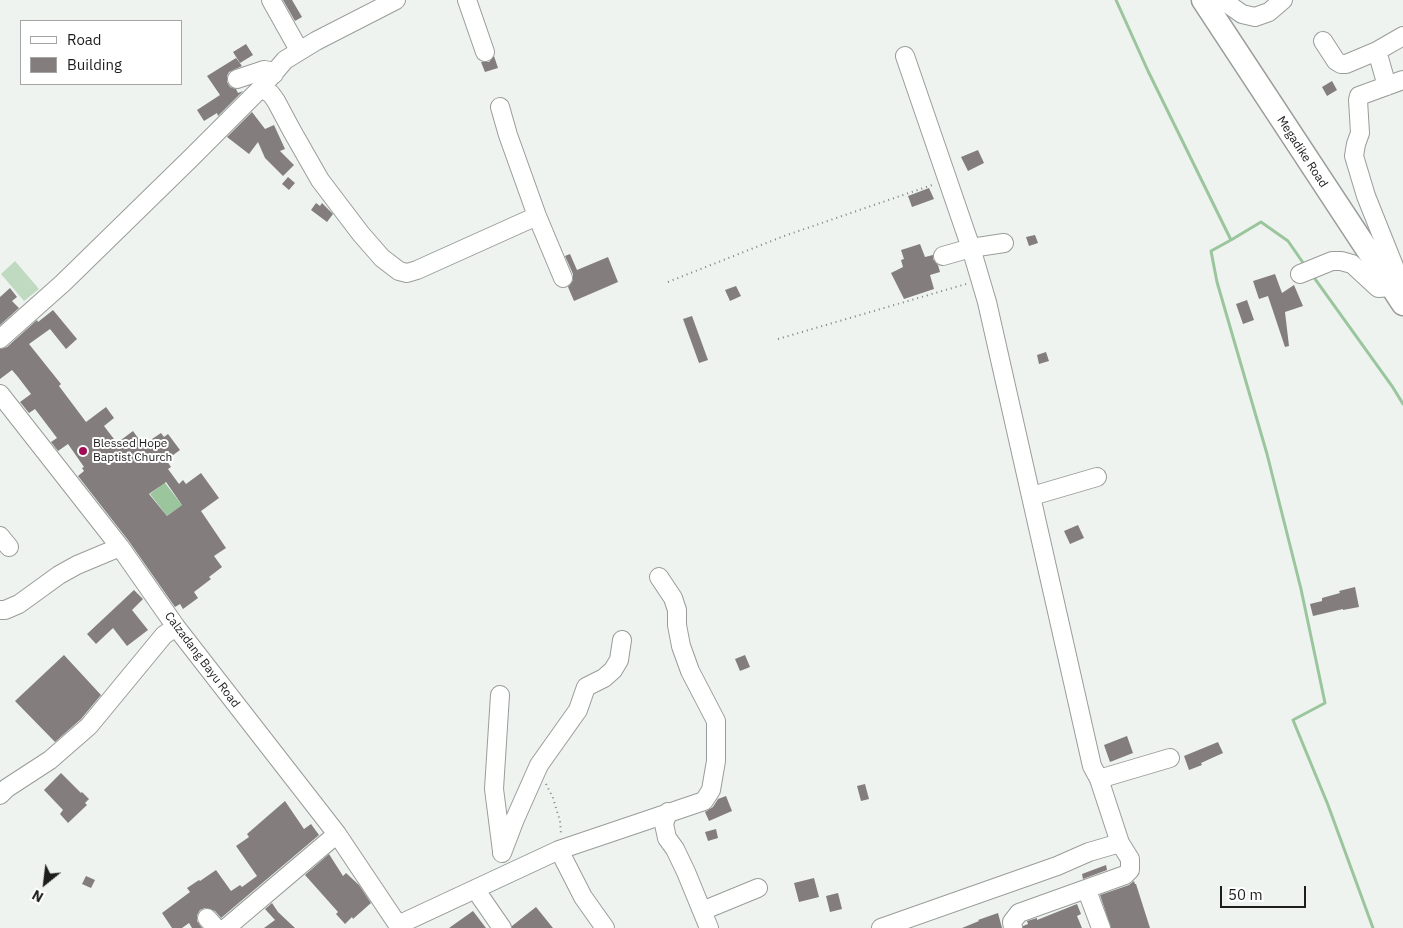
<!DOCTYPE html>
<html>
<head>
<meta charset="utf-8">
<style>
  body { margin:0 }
  #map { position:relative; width:1403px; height:928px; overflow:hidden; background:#eef3ef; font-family:"IBM Plex Sans",sans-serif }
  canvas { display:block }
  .legend { position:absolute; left:20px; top:20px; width:162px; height:65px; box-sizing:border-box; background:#fff; border:1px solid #a4a5a4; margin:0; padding:6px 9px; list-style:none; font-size:15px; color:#1c1d1c }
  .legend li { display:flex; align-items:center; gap:10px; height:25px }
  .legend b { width:25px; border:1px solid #a4a5a4 }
  .north { position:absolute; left:20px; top:858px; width:50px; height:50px; -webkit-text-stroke:4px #fff; paint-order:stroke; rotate:209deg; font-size:14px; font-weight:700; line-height:20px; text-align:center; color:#1c1d1c }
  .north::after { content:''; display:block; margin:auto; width:18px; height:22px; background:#1c1d1c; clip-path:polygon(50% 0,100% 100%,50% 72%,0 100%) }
  .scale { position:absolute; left:1220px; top:886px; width:86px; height:22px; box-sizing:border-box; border:2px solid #1c1d1c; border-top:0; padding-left:6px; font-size:15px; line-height:18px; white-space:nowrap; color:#1c1d1c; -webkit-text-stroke:4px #fff; paint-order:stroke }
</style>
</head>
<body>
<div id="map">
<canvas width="1403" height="928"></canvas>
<ul class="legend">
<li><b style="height:6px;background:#fff"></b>Road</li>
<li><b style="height:14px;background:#837d7e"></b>Building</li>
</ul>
<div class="north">N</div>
<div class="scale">50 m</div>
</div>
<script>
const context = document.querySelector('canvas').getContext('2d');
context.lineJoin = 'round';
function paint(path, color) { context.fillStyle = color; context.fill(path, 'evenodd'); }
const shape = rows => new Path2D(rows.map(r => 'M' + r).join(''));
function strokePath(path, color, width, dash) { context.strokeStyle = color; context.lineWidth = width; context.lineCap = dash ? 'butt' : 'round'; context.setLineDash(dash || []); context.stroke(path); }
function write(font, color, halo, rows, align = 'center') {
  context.font = font + ' "IBM Plex Sans",sans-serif'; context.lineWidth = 4; context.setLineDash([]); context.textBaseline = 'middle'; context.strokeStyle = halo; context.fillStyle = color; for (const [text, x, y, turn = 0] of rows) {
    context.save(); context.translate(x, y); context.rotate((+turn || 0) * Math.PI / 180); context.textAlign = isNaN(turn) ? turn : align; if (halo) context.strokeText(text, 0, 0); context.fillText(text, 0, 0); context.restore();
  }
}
const green = shape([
  [15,261,39,289,24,301,1,274]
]);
const water = shape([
  [162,479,182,505,167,516,150,494,159,487]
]);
const stream = shape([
  [1116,0,1148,71,1231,240,1261,222,1288,241,1306,267],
  [1231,240,1211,251,1217,282,1267,454,1301,589,1325,703,1293,720,1328,805,1373,928],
  [1313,276,1392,386,1403,404]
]);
const building = shape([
  [283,0,292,0,302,17,295,21],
  [246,44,253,55,240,63,233,52],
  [494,56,498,68,485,72,481,62,489,62],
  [236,58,242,66,229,72,227,76,227,82,230,87,236,89,238,93,243,91,218,116,217,113,204,121,197,110,220,95,207,76],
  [1332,81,1337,90,1327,96,1322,87],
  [252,112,265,129,274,125,285,149,280,151,294,165,283,176,265,158,258,142,249,154,227,137],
  [978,150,984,163,968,171,961,157],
  [288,177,295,183,289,190,282,184],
  [929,188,934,199,912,207,908,196],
  [316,203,320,206,322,203,333,214,327,222,311,210],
  [1035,235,1038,243,1029,246,1026,237],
  [920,244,925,257,933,255,933,259,938,265,940,272,930,275,934,289,904,299,891,273,903,267,901,260,904,259,901,250],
  [570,254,577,270,608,257,618,282,574,301,568,287,573,280,573,274,565,256],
  [1275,274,1282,293,1294,285,1303,306,1285,312,1289,346,1285,347,1268,296,1259,299,1253,281],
  [736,286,741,296,730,301,725,290],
  [10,288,17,297,12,301,19,308,0,325,0,297],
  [1247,300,1254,320,1243,324,1236,304],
  [53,310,77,339,66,349,50,329,29,344,61,384,59,386,86,422,106,407,114,418,104,426,117,443,133,431,143,445,161,433,164,437,168,434,180,450,169,458,170,459,167,461,171,467,168,469,179,484,183,480,186,484,201,473,219,498,201,511,226,548,214,556,222,567,209,577,211,579,194,592,198,598,183,609,180,604,175,607,128,540,78,476,84,471,82,468,84,467,68,444,58,451,51,442,57,438,35,409,29,413,20,402,31,394,18,377,12,370,0,379,0,349,7,347,37,320,38,322],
  [166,482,182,505,167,516,149,494],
  [692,316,708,360,699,363,683,319],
  [1046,352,1049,361,1039,364,1037,355],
  [1078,525,1084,538,1070,544,1064,531],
  [1355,587,1359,607,1343,610,1343,609,1313,616,1310,604,1322,601,1322,598,1340,593,1339,591],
  [134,590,143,599,132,610,148,630,127,646,113,628,96,644,87,634],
  [64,655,101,695,81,719,55,742,15,701],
  [745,655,750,667,740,671,735,659],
  [1127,736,1133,753,1110,762,1104,745],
  [1218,742,1223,753,1201,763,1202,765,1189,770,1184,756],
  [61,773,81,793,82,792,89,799,85,803,87,805,68,823,60,814,63,810,44,790],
  [865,784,869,799,861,801,857,786],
  [726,796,732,811,709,821,705,812,713,807,718,799],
  [285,801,304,829,311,824,319,835,221,918,215,911,205,908,200,910,197,915,197,921,202,928,192,928,189,923,182,928,172,928,162,913,190,892,187,888,199,880,200,881,216,870,231,891,240,885,242,887,257,876,236,846,249,837,247,834],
  [716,829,718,838,708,841,705,832],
  [329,854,343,876,346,873,359,885,371,903,353,919,352,917,345,924,336,914,338,912,305,875],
  [1106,865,1107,870,1083,879,1082,874],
  [86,876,95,880,91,888,82,884],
  [814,878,819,897,799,902,794,883],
  [1134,881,1135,884,1136,884,1150,928,1111,928,1100,895,1129,885],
  [838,893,842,909,830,912,826,896],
  [272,903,278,912,295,928,264,928,275,920,265,909],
  [1077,904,1081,914,1077,916,1082,928,1023,928,1023,926,1028,924,1027,921,1037,918,1037,920],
  [536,907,553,928,512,928,512,926],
  [473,911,486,928,449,928],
  [998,913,1002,928,962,928,979,921,978,920]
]);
const path = shape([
  [668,282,784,236,935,184],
  [778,339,966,284],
  [546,784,553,798,560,821,561,834]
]);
const minor = shape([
  [271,0,299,50],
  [467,0,485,52],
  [1222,0,1242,14,1255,17,1269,12,1283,0],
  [1323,41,1336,61,1341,64,1346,64,1377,51,1387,86],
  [1377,51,1403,36],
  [905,56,971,248,987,302,1092,766,1099,779,1120,843,1130,859,1130,870,1125,875,1019,913,1012,922,1013,928],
  [237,79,264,70,270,71,274,74],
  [261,88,271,94,276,101,292,131,320,180,361,234,382,258,399,271,407,273,417,270,537,216],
  [500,107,508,135,537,216,563,278],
  [943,256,971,248,1004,243],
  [1300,274,1332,261,1341,261,1352,264,1378,288,1391,287,1396,280,1394,266,1366,196,1354,156,1356,144,1360,133,1358,100,1359,96,1403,80],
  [0,339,63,283,191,158,261,88,285,60,316,41,396,0],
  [0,394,120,547,176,627,337,834,400,928],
  [1032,496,1097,477],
  [0,536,9,547],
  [0,610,5,610,19,604,59,575,77,565,120,547],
  [500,695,494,789,502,851],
  [1099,779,1170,758],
  [0,795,7,788,50,760,89,726,164,635,176,627],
  [668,812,664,824,667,838,675,849,686,872,709,928],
  [559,850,583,897,605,928],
  [502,853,515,819,539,765,578,710,586,687,604,678,613,670,619,660,622,640],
  [475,889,502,928],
  [1084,890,1089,896,1101,928],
  [702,911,758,888],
  [207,918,216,928],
  [398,925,559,850,704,801,711,790,716,761,716,721,690,671,681,646,677,625,677,610,673,598,659,577],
  [226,928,337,834],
  [881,928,1057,866,1089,852,1120,843]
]);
const major = shape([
  [1203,0,1403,304]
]);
const markers = [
  [83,451,5,"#a00d54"]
];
const streetNames = [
  ["Megadike Road",1302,152,57],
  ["Calzadang Bayu Road",202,660,53]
];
const poiNames = [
  ["Blessed Hope",93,444],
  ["Baptist Church",93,458]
];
paint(green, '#bfdac0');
paint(water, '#9bc69d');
strokePath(stream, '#9bc69d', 3);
paint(building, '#837d7e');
strokePath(minor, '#999d99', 20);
strokePath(major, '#999d99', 25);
strokePath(path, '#7d807e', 2, [1, 4]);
strokePath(minor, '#fff', 18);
strokePath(major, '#fff', 22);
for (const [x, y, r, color] of markers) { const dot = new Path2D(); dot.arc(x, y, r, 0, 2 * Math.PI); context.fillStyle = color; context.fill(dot); strokePath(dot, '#fff', 2); }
write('12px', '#1c1d1c', '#fff', streetNames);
write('12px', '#1c1d1c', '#fff', poiNames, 'left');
</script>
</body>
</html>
